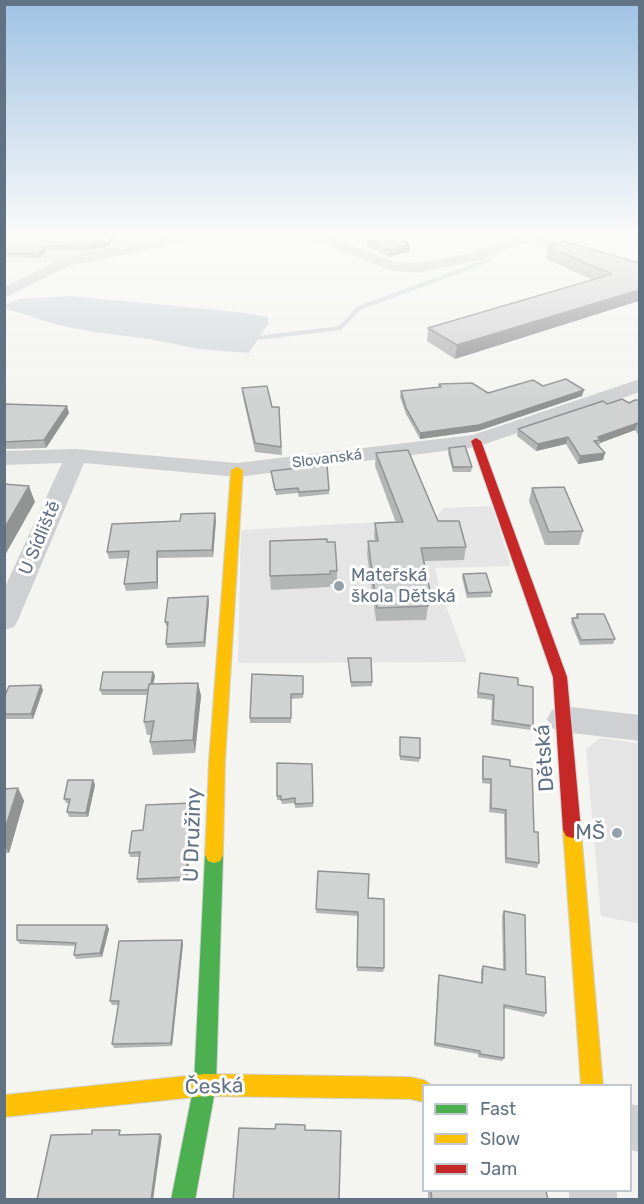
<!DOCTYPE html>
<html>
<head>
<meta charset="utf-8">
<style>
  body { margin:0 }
  #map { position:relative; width:644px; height:1204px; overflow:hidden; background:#f4f4f1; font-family:Rubik,sans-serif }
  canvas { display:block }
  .frame { position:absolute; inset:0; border:6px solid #617284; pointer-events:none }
  .legend { position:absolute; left:422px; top:1084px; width:210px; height:108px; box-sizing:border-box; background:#fff; border:2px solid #c0c7ce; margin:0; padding:8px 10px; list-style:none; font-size:18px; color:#617284 }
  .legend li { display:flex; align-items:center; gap:12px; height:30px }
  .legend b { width:30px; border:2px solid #c0c7ce }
</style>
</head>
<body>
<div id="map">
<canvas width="644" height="1204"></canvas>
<div class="frame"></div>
<ul class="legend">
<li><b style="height:8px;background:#4caf50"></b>Fast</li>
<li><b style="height:8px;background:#ffc107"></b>Slow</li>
<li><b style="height:8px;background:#c62828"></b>Jam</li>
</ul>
</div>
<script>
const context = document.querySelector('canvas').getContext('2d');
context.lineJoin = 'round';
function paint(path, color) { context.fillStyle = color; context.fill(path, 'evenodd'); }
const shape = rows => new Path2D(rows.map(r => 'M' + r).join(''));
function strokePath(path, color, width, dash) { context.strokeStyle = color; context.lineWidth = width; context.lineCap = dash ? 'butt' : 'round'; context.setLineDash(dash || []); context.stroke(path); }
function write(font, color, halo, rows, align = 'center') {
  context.font = font + ' Rubik,sans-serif'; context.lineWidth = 6; context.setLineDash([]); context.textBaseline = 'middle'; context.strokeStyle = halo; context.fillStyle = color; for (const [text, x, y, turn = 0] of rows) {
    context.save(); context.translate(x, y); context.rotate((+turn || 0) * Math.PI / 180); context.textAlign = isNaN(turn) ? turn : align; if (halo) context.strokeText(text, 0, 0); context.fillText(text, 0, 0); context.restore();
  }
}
const built = shape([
  [4,235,163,235,50,262,5,263],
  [492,506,511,566,435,568,441,593,467,662,238,663,241,530,430,519,437,516,444,508],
  [600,738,639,743,639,924,601,916,586,749]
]);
const water = shape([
  [70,296,237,312,268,317,268,324,249,353,198,349,149,339,94,332,58,325,7,309,6,304,20,299]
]);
const stream = shape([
  [250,339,340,328,359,308,490,260]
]);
const street = shape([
  [176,235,199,235,197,238,165,246,69,266,4,298,4,287,59,260,88,252,176,235],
  [307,235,326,235,394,262,419,263,470,253,522,235,535,235,640,265,640,274,535,243,524,243,479,260,419,273,392,271,309,238,307,235],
  [640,379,640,392,476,447,237,477,84,463,18,620,14,627,4,630,4,589,62,463,4,465,4,451,76,449,237,463,473,435,640,379],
  [563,706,640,715,640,741,563,732,552,728,547,719,552,710,563,706],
  [630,1104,640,1106,640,1152,630,1150,630,1104],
  [569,1190,617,1190,617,1200,569,1200,569,1190]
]);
const fast = shape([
  [214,847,220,849,223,855,216,1085,195,1200,171,1200,194,1085,205,855,208,849,214,847]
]);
const slow = shape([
  [237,467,243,470,225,761,223,855,220,861,214,863,208,861,205,855,209,761,231,470,237,467],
  [572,822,578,824,581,830,603,1086,581,1086,563,830,566,824,572,822],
  [205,1074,410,1077,424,1080,433,1086,424,1086,424,1102,410,1099,205,1096,4,1117,4,1095,205,1074]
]);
const jam = shape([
  [476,438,481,441,567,677,581,830,578,836,572,838,566,836,563,830,553,677,471,441,476,438]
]);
const wall = shape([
  [4,235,109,246,85,250,47,250,40,258,4,257],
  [622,235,639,235,639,240],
  [366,239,410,251,389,257,366,246],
  [548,247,639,263,455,359,427,341,428,328,593,280,546,259],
  [439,384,488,393,543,386,582,396,478,431,420,439,406,414,400,397,401,391,438,387],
  [242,388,272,407,279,407,282,455,255,452,243,397],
  [639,400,639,436,635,430,600,443,599,446,605,453,603,460,578,464,566,444,536,451,517,436,518,429,607,404,629,403],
  [4,404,69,413,46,448,4,449],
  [449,448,472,467,471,472,453,472,448,453],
  [376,453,438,521,466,547,464,560,424,561,430,591,426,620,376,621,367,554,368,541,375,541,374,536,375,523,396,523,375,466],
  [271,471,329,490,329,494,299,497,298,493,276,495],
  [532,488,583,531,579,545,545,545,529,501],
  [216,520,213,557,158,558,158,589,126,591,124,584,128,558,109,559,107,552],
  [327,542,337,571,337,584,330,584,330,587,271,590,270,576],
  [463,574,492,592,491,597,467,598,462,578],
  [209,601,205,647,167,648,166,644,168,626,166,626,165,622],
  [577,614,615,639,613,644,580,645,571,623,572,618,575,618],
  [348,658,372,682,372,686,351,687],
  [153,672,155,676,153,684,198,683,201,696,195,753,153,755,150,742,151,735,147,735,144,722,147,695,102,695,100,690],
  [480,673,518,685,533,726,532,730,491,725,492,700,477,698],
  [303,676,303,698,291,699,291,723,250,723,250,718],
  [43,690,33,719,4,719,4,698],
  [400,737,420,758,419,762,400,760],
  [483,756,510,766,534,832,539,863,537,868,505,863,504,814,489,812,490,784,482,783,482,761],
  [312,764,313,807,295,808,295,803,282,804,281,800,277,800,277,796],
  [93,780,95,785,88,817,69,817,67,812,69,803,66,803,64,799],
  [18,788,24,801,9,853,4,853,4,789],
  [191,803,192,807,188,881,138,883,137,879,140,857,130,857,129,853],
  [318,871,368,898,384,968,383,972,357,971,358,916,316,913],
  [504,911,526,974,546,1013,544,1017,504,1008,504,1058,502,1061,478,1057,478,1054,434,1046,438,979,439,975,481,983,481,970,483,966,503,970,502,915],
  [107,925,109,929,102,957,76,959,74,955,76,946,20,944,17,940],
  [183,944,172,1046,114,1048,112,1044,119,1005,112,1005,110,1001],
  [428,1191,546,1191,548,1200,428,1200]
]);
const shadedWall = shape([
  [113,235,116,235,109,246,85,250,85,247],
  [410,244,410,251,389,257,389,250],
  [46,246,47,250,40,258,39,254],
  [639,290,639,301,455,359,457,345],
  [584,390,582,396,478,431,420,439,420,433],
  [67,406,69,413,46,448,44,440],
  [638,423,635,430,600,443,600,440,598,437],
  [568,437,566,444,536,451,538,444],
  [605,453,603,460,578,464,580,456],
  [29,486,35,502,4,557,4,529],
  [215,513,216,520,213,557,212,550],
  [157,551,158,558,158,589,157,582],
  [208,596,209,601,205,647,204,642],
  [153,672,155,676,151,695,149,690],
  [198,683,201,696,195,753,193,740],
  [41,685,43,690,33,719,31,714],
  [93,780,95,785,88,817,86,813],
  [18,788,24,801,9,853,4,845,4,832],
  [191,803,192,807,188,881,186,877],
  [107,925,109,929,102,957,100,953],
  [182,940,183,944,172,1046,171,1043],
  [160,1134,162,1136,153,1200,151,1200]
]);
const building = shape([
  [4,235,113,235,108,242,85,247,46,246,39,254,4,253,4,235],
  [373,235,391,235,410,244,389,250,366,239,373,235],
  [563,241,639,263,639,290,457,345,428,328,612,274,548,247,563,241],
  [566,379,584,390,479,425,420,433,406,408,401,391,441,387,439,384,472,383,488,393,533,380,543,386,566,379],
  [267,386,272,407,279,407,281,447,255,443,242,388,267,386],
  [622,399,629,403,635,400,639,400,639,425,638,423,598,437,600,440,594,441,605,453,580,456,568,437,538,444,518,429,603,401,607,404,622,399],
  [4,404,67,406,44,440,4,442,4,404],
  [465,446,472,467,453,467,449,448,465,446],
  [408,450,438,521,459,521,466,547,421,548,430,591,425,591,428,606,377,608,368,541,378,541,375,523,403,522,376,453,408,450],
  [327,465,329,490,299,492,298,488,275,490,271,471,327,465],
  [4,484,29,486,4,529,4,484],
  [564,487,583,531,549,532,532,488,564,487],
  [215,513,212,550,157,551,157,582,124,584,129,551,107,552,112,524,180,521,181,514,215,513],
  [327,539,327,542,335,542,337,571,330,571,330,574,270,576,270,541,327,539],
  [486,573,492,592,468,593,463,574,486,573],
  [208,596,204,642,166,644,168,622,165,622,168,598,208,596],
  [577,614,604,614,615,639,581,640,572,618,578,618,577,614],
  [348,658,371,658,372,682,351,682,348,658],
  [103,672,153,672,151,684,149,684,148,690,100,690,103,672],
  [480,673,518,678,518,685,533,687,533,726,493,720,494,695,478,693,480,673],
  [252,674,303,676,303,694,291,694,291,718,250,718,252,674],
  [198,683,193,740,150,742,154,721,144,722,149,684,198,683],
  [41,685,31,714,4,714,4,698,9,686,41,685],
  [400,737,420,738,420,758,400,756,400,737],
  [483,756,510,760,510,766,532,769,534,832,538,832,539,863,506,858,506,810,491,808,491,779,483,779,483,756],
  [277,763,312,764,313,803,295,804,295,798,281,800,281,796,277,796,277,763],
  [68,780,93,780,86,813,67,812,70,799,64,799,68,780],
  [18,788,4,832,4,789,18,788],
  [191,803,186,877,137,879,140,852,129,853,132,831,143,830,146,805,191,803],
  [318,871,369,874,368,898,384,899,384,968,357,967,358,912,316,909,318,871],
  [504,911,525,915,526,974,545,977,546,1013,504,1005,504,1058,480,1054,480,1051,435,1043,439,975,482,983,483,966,505,970,504,911],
  [17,925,107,925,100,953,74,955,76,943,17,940,17,925],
  [182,940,171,1043,112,1044,119,1001,110,1001,119,941,182,940],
  [276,1124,305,1125,305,1130,341,1131,339,1200,233,1200,239,1128,275,1129,276,1124],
  [92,1130,120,1130,119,1135,160,1134,151,1200,37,1200,51,1135,92,1134,92,1130],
  [431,1191,546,1191,548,1200,432,1200,431,1191]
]);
const markers = [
  [339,586,6,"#94a0aa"],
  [617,833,6,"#94a0aa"]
];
const farStreetnames = [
  ["Slovanská",327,459,-7]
];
const streetNames = [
  ["U Sídliště",40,538,-67]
];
const poiNames = [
  ["Mateřská",351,576],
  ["škola Dětská",351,597]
];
const nearStreetnames = [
  ["Dětská",545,758,-94],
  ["U Družiny",193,835,-88],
  ["Česká",214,1087,-2]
];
const nearPoinames = [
  ["MŠ",605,833]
];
paint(built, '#e4e5e4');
paint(water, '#d2d8db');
strokePath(stream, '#d2d8db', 4);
strokePath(fast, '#cfd1d1', 2);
strokePath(slow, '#cfd1d1', 2);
strokePath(jam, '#cfd1d1', 2);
paint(street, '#cfd0d1');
paint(fast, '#4caf50');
paint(slow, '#ffc107');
paint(jam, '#c62828');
paint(wall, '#b4b5b5');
paint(shadedWall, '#929393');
paint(building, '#d1d2d2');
strokePath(building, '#929393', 1.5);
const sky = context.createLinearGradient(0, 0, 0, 403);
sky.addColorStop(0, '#9fc2e3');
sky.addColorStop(0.58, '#fafaf9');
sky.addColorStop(1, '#fafaf900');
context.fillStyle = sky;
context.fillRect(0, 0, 644, 403);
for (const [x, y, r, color] of markers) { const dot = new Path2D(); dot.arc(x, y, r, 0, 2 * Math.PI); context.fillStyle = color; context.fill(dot); strokePath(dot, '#fff', 2); }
write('15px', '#617284', '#fff', farStreetnames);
write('18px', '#617284', '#fff', streetNames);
write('18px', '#617284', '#fff', poiNames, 'left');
write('21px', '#617284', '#fff', nearStreetnames);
write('21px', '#617284', '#fff', nearPoinames, 'right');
</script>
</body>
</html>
